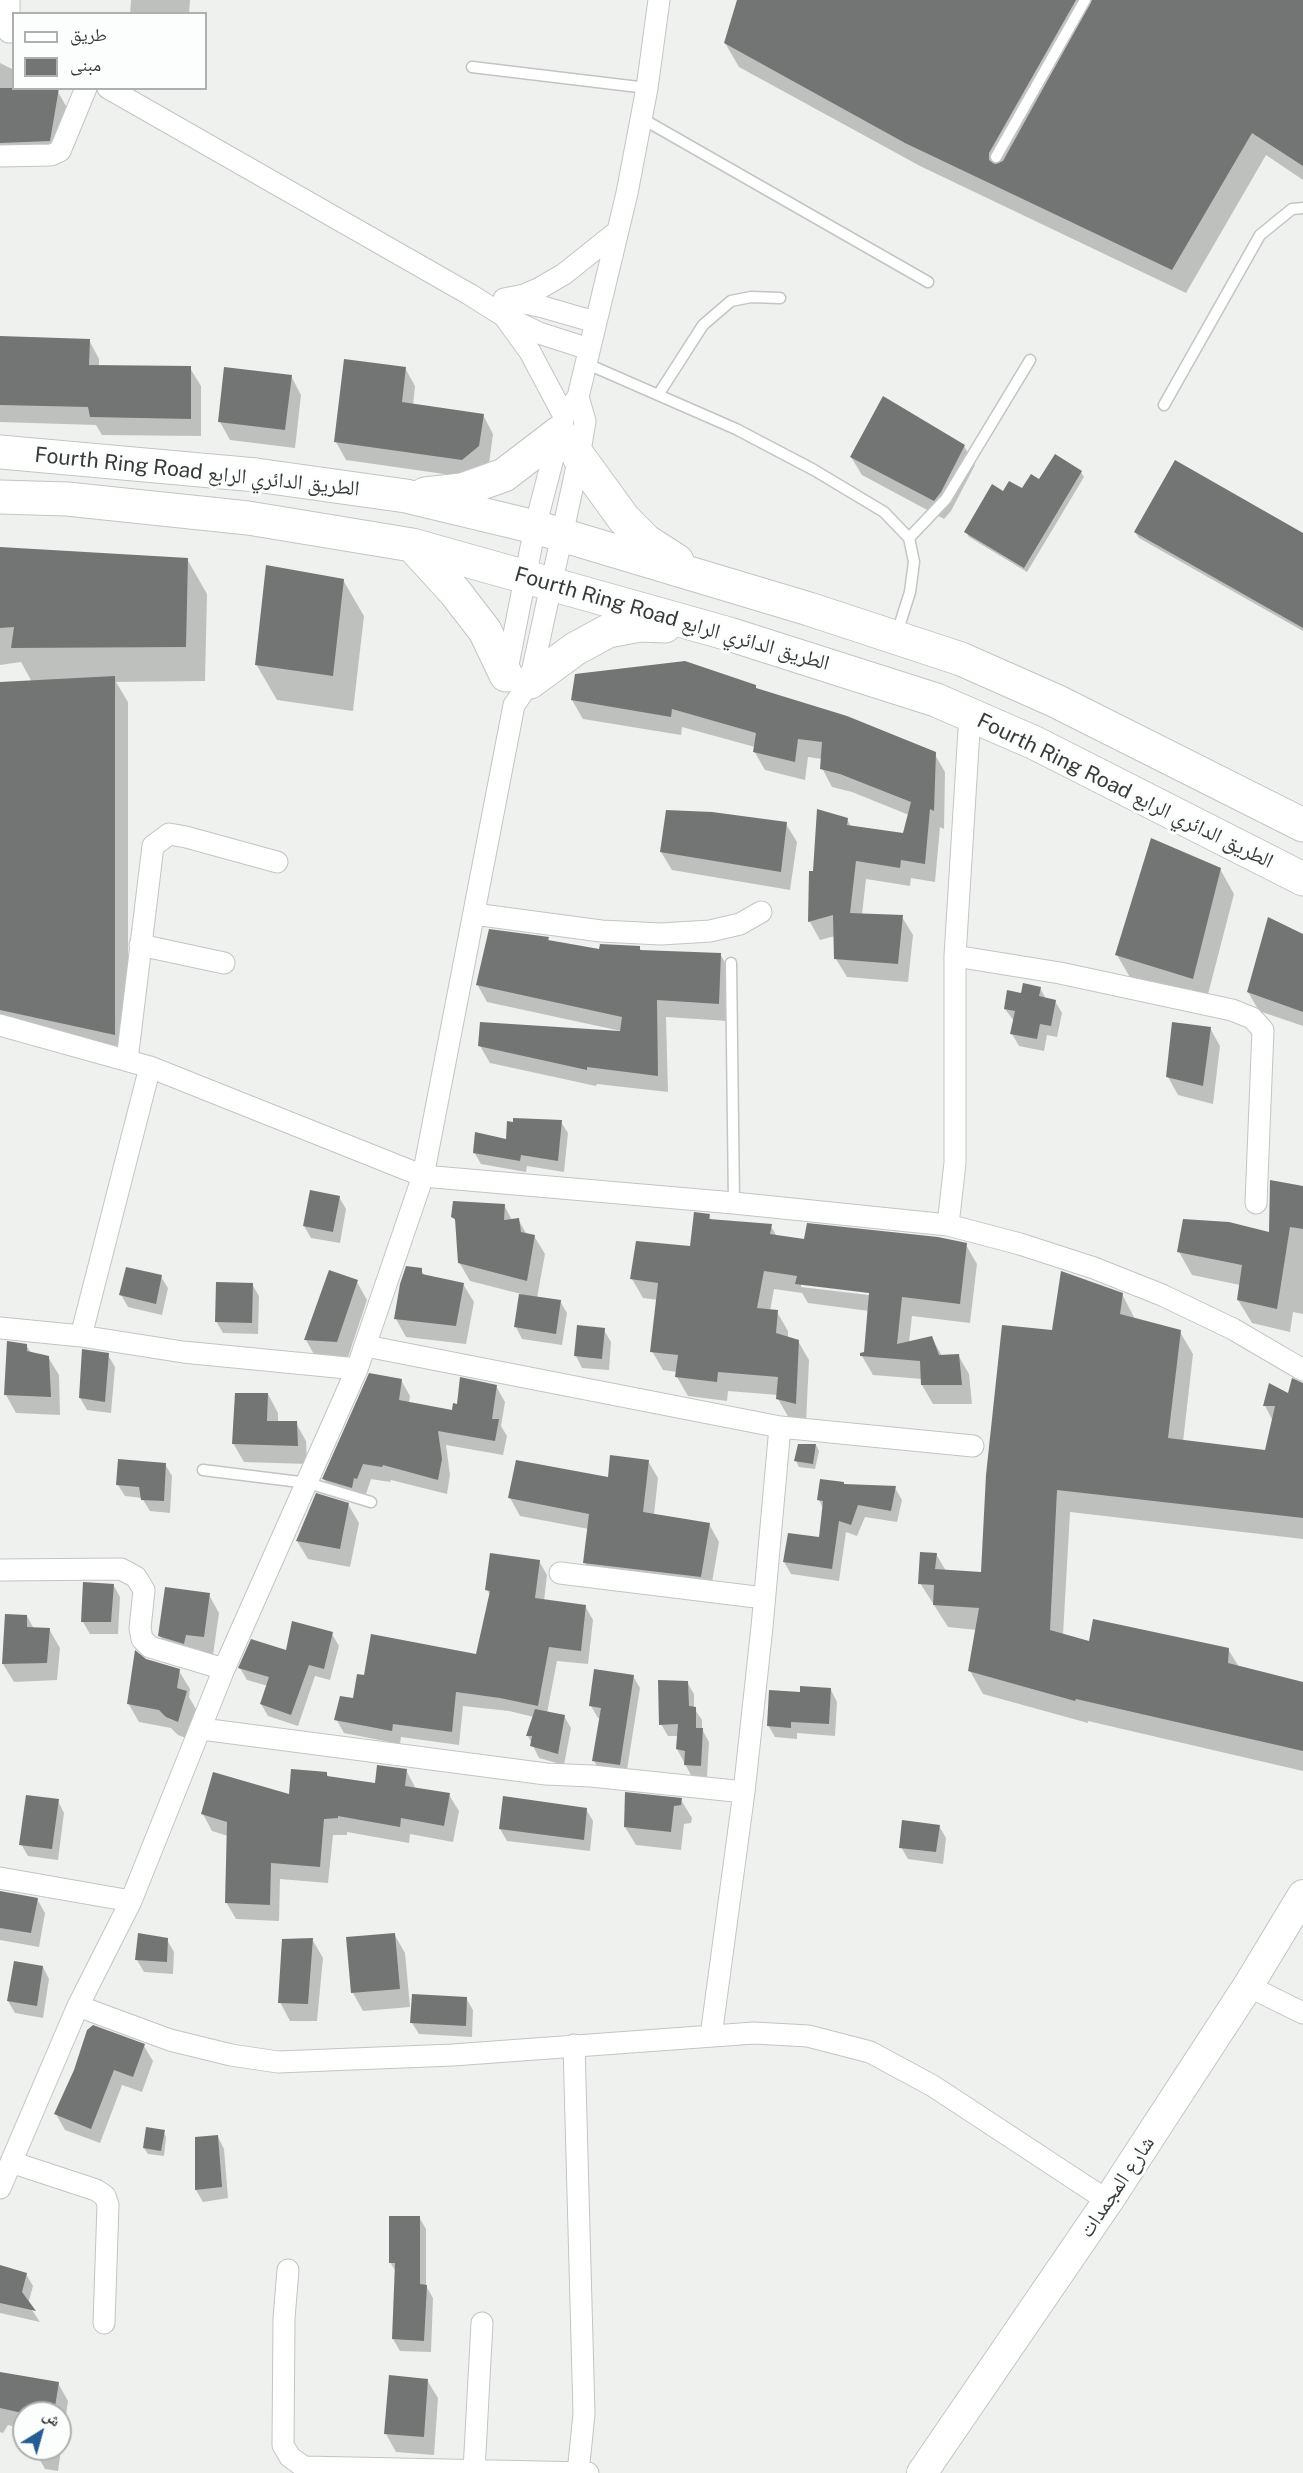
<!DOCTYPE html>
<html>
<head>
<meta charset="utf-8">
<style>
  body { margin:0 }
  #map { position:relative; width:1303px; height:2473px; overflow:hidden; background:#eef1ee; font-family:"Public Sans","Noto Naskh Arabic",sans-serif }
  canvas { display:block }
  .legend { position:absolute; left:12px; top:12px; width:195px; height:78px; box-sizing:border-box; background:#fbfefc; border:2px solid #adb0ae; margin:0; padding:8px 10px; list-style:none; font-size:18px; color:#393a39 }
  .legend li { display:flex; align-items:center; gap:12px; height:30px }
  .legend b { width:30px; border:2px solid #adb0ae }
  .north { position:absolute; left:12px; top:2401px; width:60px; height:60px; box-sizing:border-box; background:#fbfefc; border:2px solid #adb0ae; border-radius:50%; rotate:37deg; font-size:16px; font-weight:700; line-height:24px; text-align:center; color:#393a39 }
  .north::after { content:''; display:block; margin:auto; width:21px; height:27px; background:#265c94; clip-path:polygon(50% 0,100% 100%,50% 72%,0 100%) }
</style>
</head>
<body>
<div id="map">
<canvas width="1303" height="2473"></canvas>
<ul class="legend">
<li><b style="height:8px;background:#fff"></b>طريق</li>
<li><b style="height:16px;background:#727574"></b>مبنى</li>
</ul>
<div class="north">ش</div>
</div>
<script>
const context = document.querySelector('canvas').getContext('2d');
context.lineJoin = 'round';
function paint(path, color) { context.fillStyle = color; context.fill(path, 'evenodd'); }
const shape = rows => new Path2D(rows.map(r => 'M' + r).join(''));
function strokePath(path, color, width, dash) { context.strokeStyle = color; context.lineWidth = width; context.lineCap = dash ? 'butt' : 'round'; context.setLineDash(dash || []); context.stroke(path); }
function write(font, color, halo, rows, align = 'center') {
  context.font = font + ' "Public Sans","Noto Naskh Arabic",sans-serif'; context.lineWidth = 6; context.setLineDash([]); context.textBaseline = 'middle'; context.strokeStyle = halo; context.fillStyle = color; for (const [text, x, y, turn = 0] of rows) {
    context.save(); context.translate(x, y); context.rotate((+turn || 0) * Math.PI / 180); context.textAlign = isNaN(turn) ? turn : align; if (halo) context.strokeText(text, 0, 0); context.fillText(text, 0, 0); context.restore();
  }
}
const shadow = shape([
  [131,0,190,0,189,14,130,14],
  [739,0,1303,0,1303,180,1266,155,1186,293,920,166,739,67,725,43],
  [0,63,14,70,14,88,58,92,70,113,64,156,12,163,0,167],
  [0,337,89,340,99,359,99,367,190,368,201,386,201,436,102,435,96,425,0,422],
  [405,368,415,386,413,405,483,415,493,434,489,464,472,478,346,460,336,442],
  [291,376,301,395,295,448,230,440,220,422],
  [964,446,975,465,951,511,944,519,862,475,851,457],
  [1081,472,1084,477,1027,572,969,537,966,532,1003,493,1023,490,1040,481],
  [1135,532,1303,535,1303,631,1139,538],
  [0,548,187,559,207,594,205,681,116,682,128,702,128,1059,0,1030,0,684,32,682,21,662,0,665],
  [343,580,364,616,353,711,277,700,256,664],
  [576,675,755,686,757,690,934,753,945,772,944,829,940,827,935,882,911,878,910,886,866,879,862,915,902,917,913,935,908,982,847,977,836,959,835,936,820,940,810,922,810,872,814,873,847,819,851,827,904,835,909,815,852,792,832,787,822,768,822,759,808,757,805,780,765,770,754,751,755,747,682,727,681,735,583,719,572,700],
  [786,824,797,842,790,890,672,870,661,852],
  [1220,869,1234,894,1206,1002,1131,979,1117,955],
  [1303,936,1303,1026,1259,1011,1248,992],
  [548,938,550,942,600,951,639,947,642,952,720,954,730,971,728,1021,666,1017,668,1092,597,1084,596,1086,490,1063,480,1046,621,1031,487,1002,477,984],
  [1040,988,1046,999,1055,1001,1062,1013,1057,1037,1047,1035,1044,1051,1019,1046,1012,1034,1014,1021,1005,1009,1022,994],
  [1210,1028,1220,1046,1213,1104,1178,1095,1168,1077],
  [561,1122,568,1133,564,1172,527,1166,526,1172,481,1164,474,1152],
  [1303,1188,1303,1314,1293,1312,1290,1332,1252,1323,1238,1300,1240,1285,1192,1275,1179,1252,1271,1234],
  [339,1197,346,1209,340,1243,311,1238,304,1226],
  [504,1205,512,1220,518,1219,527,1235,534,1236,545,1254,537,1298,560,1301,567,1313,562,1345,522,1339,516,1327,521,1294,470,1281,459,1262,457,1224,453,1217],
  [709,1215,712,1221,771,1226,777,1237,805,1241,966,1245,977,1264,970,1323,912,1316,909,1343,932,1338,942,1356,958,1355,969,1374,972,1404,933,1404,922,1385,922,1379,873,1375,862,1356,866,1353,869,1311,808,1303,802,1293,774,1289,770,1311,777,1312,788,1331,788,1338,798,1341,809,1360,806,1423,789,1418,778,1399,778,1395,728,1391,727,1401,688,1396,677,1377,677,1372,663,1370,652,1351,658,1300,643,1298,632,1279,691,1248],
  [801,1284,877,1293,877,1296,801,1287],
  [421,1270,425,1276,463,1284,474,1302,466,1344,406,1337,396,1319],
  [330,1272,357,1282,367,1300,347,1360,316,1358,306,1340],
  [161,1277,168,1288,162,1315,128,1307,121,1295],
  [252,1284,259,1296,258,1334,223,1333,216,1321],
  [1122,1294,1135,1319,1180,1332,1193,1354,1183,1442,1266,1452,1273,1421,1265,1406,1303,1392,1303,1539,1070,1512,1063,1635,1091,1642,1228,1649,1239,1667,1303,1684,1303,1771,1088,1721,1088,1723,983,1694,970,1671,977,1630,948,1627,920,1583,936,1554,946,1571,982,1574,1054,1332],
  [604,1330,611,1342,609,1370,582,1368,576,1356],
  [26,1345,32,1354,48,1357,59,1375,60,1415,16,1413,6,1395],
  [108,1355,115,1367,111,1413,87,1410,80,1398],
  [401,1380,410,1396,409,1403,453,1412,496,1386,505,1402,501,1426,507,1436,503,1455,446,1445,450,1475,447,1494,391,1480,390,1482,371,1479,366,1494,362,1493,360,1503,332,1495,324,1479],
  [268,1394,278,1413,278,1423,296,1423,306,1441,307,1464,244,1462,233,1443],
  [816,1445,819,1451,815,1469,799,1467,796,1461],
  [648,1461,658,1478,654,1515,709,1524,719,1542,710,1594,595,1580,585,1563,589,1529,520,1516,510,1498,609,1479],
  [165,1464,172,1476,170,1513,150,1511,142,1498,125,1496,118,1485],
  [845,1486,895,1488,902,1500,897,1522,865,1517,857,1536,846,1532,839,1581,791,1574,784,1562,821,1538,823,1508,819,1500],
  [348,1504,359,1523,350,1567,308,1559,297,1541],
  [539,1561,547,1575,544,1601,585,1606,593,1620,588,1664,557,1661,547,1713,564,1716,571,1728,564,1765,539,1758,528,1736,534,1717,509,1711,463,1706,459,1745,401,1737,400,1744,344,1733,336,1719,355,1700,365,1677,477,1656,490,1595,487,1590],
  [114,1586,120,1597,118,1634,90,1634,83,1622],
  [209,1595,219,1613,213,1655,196,1652,170,1654,160,1636],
  [6,1615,27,1616,34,1629,49,1629,60,1648,57,1680,14,1682,3,1664],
  [332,1634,339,1646,330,1680,315,1676,298,1726,268,1716,261,1704,268,1686,247,1680,240,1668],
  [146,1661,179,1671,190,1689,189,1697,197,1711,188,1739,178,1735,171,1728,139,1722,128,1703],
  [633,1676,640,1688,626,1776,601,1772,594,1761,601,1718,598,1718,591,1706],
  [687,1682,694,1694,694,1708,702,1720,702,1729,709,1742,707,1777,692,1777,677,1749,678,1736,668,1736,661,1724],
  [831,1690,837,1702,835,1736,797,1733,797,1739,775,1737,768,1725,801,1693],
  [406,1770,416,1789,449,1795,459,1811,453,1842,410,1834,409,1843,347,1832,347,1835,333,1835,328,1883,280,1879,279,1921,236,1919,226,1902,228,1836,212,1831,203,1814,290,1796,326,1773,329,1778,376,1785],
  [681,1800,692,1818,691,1823,684,1824,681,1850,636,1845,625,1827],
  [58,1801,64,1813,58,1860,28,1856,21,1844],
  [586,1809,593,1821,590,1851,507,1841,500,1829],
  [939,1826,946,1838,943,1864,908,1859,901,1847],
  [0,1892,37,1899,45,1913,39,1947,0,1940],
  [394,1934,405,1953,410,2007,363,2011,353,1993,348,1938],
  [312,1939,323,1958,317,2021,290,2021,280,2002],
  [167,1940,174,1952,173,1974,144,1972,137,1960],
  [43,1967,49,1979,43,2018,15,2013,8,2001],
  [466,1998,473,2010,472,2037,419,2034,412,2023],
  [144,2046,153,2061,142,2092,122,2085,100,2143,65,2130,56,2114],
  [163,2131,166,2137,164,2156,148,2154,144,2148],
  [218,2137,224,2149,228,2198,203,2202,196,2190,196,2138],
  [419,2217,426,2229,426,2286,433,2298,431,2352,400,2351,393,2339,396,2272,390,2262],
  [0,2266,26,2274,33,2286,28,2304,40,2322,0,2313],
  [0,2373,58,2383,68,2401,58,2471,45,2469,35,2451,35,2449,60,2449,60,2413,24,2413,24,2429,8,2425,3,2433,0,2432],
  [427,2380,438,2398,434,2455,396,2452,386,2434]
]);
const building = shape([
  [737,0,1076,0,989,153,989,160,995,164,1003,161,1092,0,1303,0,1303,166,1252,133,1172,270,905,143,724,43],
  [0,88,59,88,50,141,0,143],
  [0,336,90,339,89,365,191,366,191,419,90,417,88,407,0,405],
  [344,359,406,367,402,402,484,414,479,446,462,460,334,442],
  [224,367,292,375,285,430,218,422],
  [883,396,965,445,941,492,934,501,850,457],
  [1055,454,1082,471,1024,568,964,532,992,484,1003,491,1009,481,1022,488,1031,474,1039,479],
  [1175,460,1303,533,1303,628,1134,532],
  [0,547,188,558,186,647,11,648,14,627,0,628],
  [266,565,344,579,333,676,255,665],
  [685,661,756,685,756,688,847,716,936,752,934,811,930,809,925,864,901,860,900,868,856,861,850,913,903,915,898,964,834,959,833,915,808,922,809,871,813,871,817,809,848,818,847,825,903,833,911,802,840,774,820,769,822,742,798,739,795,762,753,752,756,733,672,709,671,717,571,700,575,674],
  [115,676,115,1035,0,1010,0,682],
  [666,810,712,812,787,822,781,872,660,852],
  [1151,838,1221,868,1193,979,1115,955],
  [1268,917,1303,934,1303,1012,1247,992],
  [489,929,549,937,548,940,599,949,600,944,640,946,640,950,721,953,719,1004,657,1000,658,1076,587,1067,587,1070,478,1046,480,1022,620,1031,622,1017,476,985],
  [1023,983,1041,987,1039,996,1056,1000,1051,1026,1040,1024,1037,1039,1010,1034,1015,1011,1004,1009,1007,990,1021,993],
  [1172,1022,1211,1027,1203,1086,1166,1077],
  [513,1118,562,1120,558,1161,521,1155,520,1161,473,1153,475,1132,506,1139,507,1121,513,1122],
  [1270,1180,1303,1186,1303,1229,1290,1227,1277,1309,1237,1300,1242,1265,1177,1252,1183,1219,1229,1222,1269,1232],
  [310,1190,340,1196,333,1232,303,1226],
  [453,1201,505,1204,504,1220,519,1218,521,1232,535,1235,527,1281,458,1263,455,1219,451,1217],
  [694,1212,710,1214,709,1219,772,1224,770,1234,804,1239,807,1223,938,1237,967,1243,960,1304,902,1297,897,1344,932,1336,939,1355,959,1354,962,1385,921,1385,920,1361,860,1356,860,1353,864,1352,869,1293,795,1284,797,1276,764,1271,757,1308,778,1310,776,1333,799,1340,796,1404,776,1399,778,1377,718,1372,717,1382,675,1377,678,1355,650,1352,658,1283,630,1279,636,1241,690,1246],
  [406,1266,422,1268,422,1274,464,1283,456,1326,394,1319,400,1284],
  [126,1267,162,1275,156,1304,119,1295],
  [329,1270,358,1280,337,1342,304,1340],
  [1061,1271,1123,1293,1120,1314,1181,1330,1168,1438,1265,1450,1275,1406,1263,1406,1269,1383,1288,1393,1292,1378,1303,1383,1303,1518,1057,1490,1050,1630,1089,1641,1093,1619,1229,1648,1228,1663,1303,1682,1303,1751,1076,1699,1075,1701,968,1671,979,1608,933,1605,934,1585,918,1584,920,1552,937,1553,935,1569,981,1572,986,1475,1002,1325,1052,1330],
  [216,1282,253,1283,252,1323,215,1322],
  [519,1294,561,1300,556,1334,514,1327],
  [577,1325,605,1328,602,1359,574,1356],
  [7,1341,27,1344,27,1351,49,1356,51,1397,4,1395],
  [82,1349,109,1353,105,1402,79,1398],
  [369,1373,402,1379,399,1400,452,1410,453,1403,457,1404,460,1377,497,1385,492,1419,499,1419,495,1441,438,1431,442,1459,438,1480,383,1465,382,1467,363,1464,357,1479,354,1478,352,1488,322,1479],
  [235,1393,268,1393,267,1421,297,1421,298,1446,232,1444],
  [798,1444,816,1444,813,1464,794,1461],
  [610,1455,649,1460,643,1512,710,1523,701,1577,583,1563,589,1514,508,1498,516,1460,608,1477],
  [118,1459,166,1463,164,1501,141,1500,139,1487,116,1485],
  [820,1479,844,1482,844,1484,896,1486,891,1511,858,1505,851,1525,839,1521,832,1569,783,1562,788,1533,819,1537,823,1501,817,1500],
  [316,1493,349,1503,340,1549,296,1541],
  [490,1553,540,1560,535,1598,586,1605,581,1651,549,1647,538,1706,500,1698,456,1692,452,1732,393,1724,392,1731,334,1720,340,1696,353,1698,357,1674,364,1675,371,1634,476,1654,490,1591,485,1590],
  [83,1582,114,1584,111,1622,81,1622],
  [165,1587,210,1593,204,1637,186,1635,184,1644,158,1636],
  [5,1614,27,1615,27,1627,50,1628,47,1663,2,1664],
  [292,1621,333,1632,324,1669,309,1665,291,1715,260,1704,269,1677,238,1668,251,1639,286,1650],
  [135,1650,146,1659,180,1669,177,1688,187,1691,178,1722,166,1717,159,1710,127,1704],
  [594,1669,634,1675,620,1765,592,1761,601,1708,589,1706],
  [658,1680,688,1681,689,1706,696,1707,696,1728,703,1728,701,1766,684,1765,685,1751,676,1749,678,1724,659,1725],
  [800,1686,831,1688,829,1724,791,1722,791,1728,767,1726,769,1690,800,1692],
  [535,1709,565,1715,558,1754,530,1746,532,1736,526,1736],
  [377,1765,407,1769,405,1786,450,1793,444,1826,401,1818,400,1827,338,1816,338,1818,324,1819,320,1867,271,1863,270,1905,225,1903,227,1822,201,1814,213,1772,289,1794,291,1769,327,1772,327,1776,375,1783],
  [625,1792,682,1798,681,1805,674,1806,671,1832,624,1827],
  [26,1795,59,1799,52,1849,19,1845],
  [503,1796,587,1808,584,1840,499,1829],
  [902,1820,940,1825,936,1852,899,1848],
  [0,1891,38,1898,31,1933,0,1928],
  [138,1933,168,1938,167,1962,135,1960],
  [395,1933,400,1989,351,1993,346,1937],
  [313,1938,308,2004,278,2003,282,1939],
  [14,1961,43,1966,37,2006,7,2001],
  [412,1994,467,1997,466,2026,410,2023],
  [93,2025,145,2044,133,2077,114,2070,91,2129,54,2114,74,2070,87,2030],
  [146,2127,165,2130,161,2151,143,2148],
  [218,2135,222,2187,195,2190,195,2137],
  [389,2216,420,2216,420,2284,427,2285,424,2341,392,2339,395,2263,389,2263],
  [0,2265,27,2273,22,2292,36,2311,0,2303],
  [0,2372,59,2382,54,2413,22,2413,0,2408],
  [389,2375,428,2379,424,2437,384,2434]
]);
const lane = shape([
  [472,67,647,88],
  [641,118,928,282],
  [996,157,1085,0],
  [585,363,736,429,814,470,884,512,909,538,914,562,910,592,897,633],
  [658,395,703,325,731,301,751,297,780,298],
  [1164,405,1260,235,1292,209,1303,208],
  [909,538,946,499,1030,360],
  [731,963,734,1203],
  [203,1470,308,1483,371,1502]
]);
const street = shape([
  [9,32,9,0],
  [108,88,469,294,504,316,539,333,589,349],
  [0,156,51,155,60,151,86,88],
  [504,299,524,295,540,288,564,274,618,231],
  [511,300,543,307,595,322],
  [506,319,530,352,564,416],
  [506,675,535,527,564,416,578,397,627,193,647,88,659,0],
  [474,914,601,931,661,934,710,931,740,924,761,912],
  [140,945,224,963],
  [955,956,1060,973,1232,1010,1252,1018,1263,1030,1256,1203],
  [0,1025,150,1067,423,1176,734,1203,948,1225,1020,1244,1094,1268,1162,1295,1233,1329,1303,1370],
  [127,1060,153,846,169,834,186,837,277,862],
  [948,1225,955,1163,955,956,970,714],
  [0,1328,81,1336,183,1352,357,1369],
  [81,1336,150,1067],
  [366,1346,780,1427,762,1627,744,1792,711,2036],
  [780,1427,973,1446],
  [0,1570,121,1569,136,1577,144,1590,140,1628,142,1639,150,1647,224,1669],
  [560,1573,764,1598],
  [202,1729,546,1774,591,1776,744,1792],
  [0,1878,131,1901],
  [1248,1986,1303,2013],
  [78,2006,170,2040,231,2055,278,2062,453,2055,754,2033,808,2036,870,2052,933,2086,1108,2201],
  [574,2045,584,2414,578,2473],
  [11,2162,96,2190,105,2196,108,2205,104,2323],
  [0,2188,78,2006,131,1901,224,1669,357,1369,423,1176,514,705,530,682,579,457,585,421,578,397],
  [288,2270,284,2318,283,2445,290,2457,304,2467,588,2473],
  [474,2471,482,2323]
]);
const secondary = shape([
  [922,2473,1108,2201,1248,1986,1303,1895]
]);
const primary = shape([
  [0,452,256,475,406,496,535,527,809,609,961,659,1056,701,1303,825],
  [579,457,624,519,646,541,677,561],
  [425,494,462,490,504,475,559,433],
  [0,497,67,499,248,518,412,545,729,634,936,700,1035,743,1303,879],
  [412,545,455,592,485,631,506,675],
  [530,682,575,649,608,631,640,625,665,626]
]);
const streetNames = [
  ["Fourth Ring Road الطريق الدائري الرابع",197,472,6],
  ["Fourth Ring Road الطريق الدائري الرابع",672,619,16],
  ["Fourth Ring Road الطريق الدائري الرابع",1125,791,26],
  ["شارع المجمدات",1117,2187,-56]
];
paint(shadow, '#0003');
paint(building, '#727574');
strokePath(lane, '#c2c5c3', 13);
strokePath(street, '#c2c5c3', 23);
strokePath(secondary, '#c2c5c3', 32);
strokePath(primary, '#c2c5c3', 35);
strokePath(lane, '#fff', 10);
strokePath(street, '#fff', 21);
strokePath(secondary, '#fff', 30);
strokePath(primary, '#fff', 33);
write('21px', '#393a39', '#fbfefc', streetNames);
</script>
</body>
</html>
